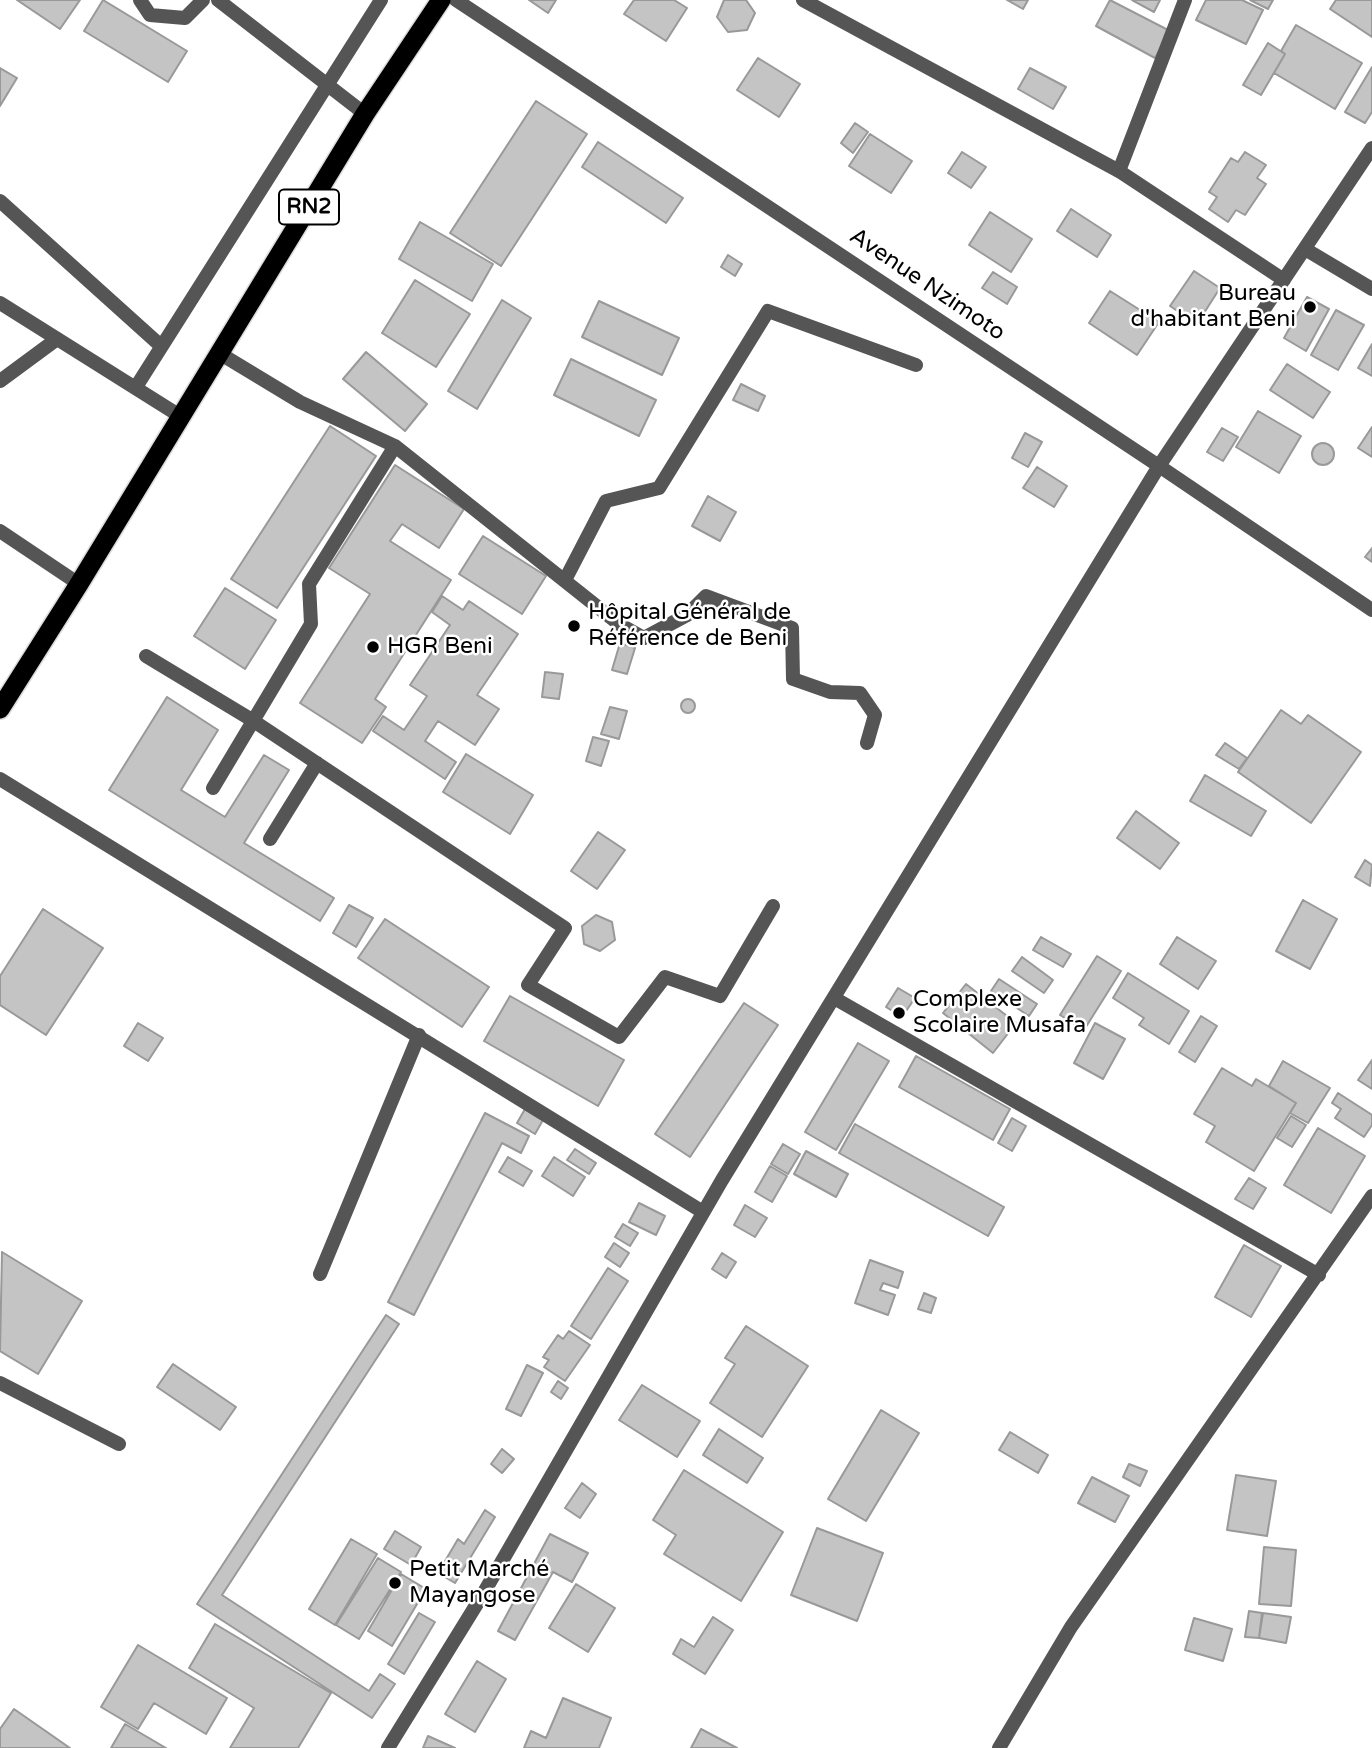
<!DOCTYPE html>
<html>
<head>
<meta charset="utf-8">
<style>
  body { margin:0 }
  canvas { display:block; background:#fff }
</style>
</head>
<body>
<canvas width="1372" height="1748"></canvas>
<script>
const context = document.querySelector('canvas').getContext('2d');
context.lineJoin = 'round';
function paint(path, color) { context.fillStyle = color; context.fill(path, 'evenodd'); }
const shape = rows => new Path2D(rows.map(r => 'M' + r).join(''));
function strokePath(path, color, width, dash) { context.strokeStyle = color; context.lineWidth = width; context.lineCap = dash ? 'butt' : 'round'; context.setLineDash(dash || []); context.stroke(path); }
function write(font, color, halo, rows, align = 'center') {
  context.font = font + ' "Varela Round",sans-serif'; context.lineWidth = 5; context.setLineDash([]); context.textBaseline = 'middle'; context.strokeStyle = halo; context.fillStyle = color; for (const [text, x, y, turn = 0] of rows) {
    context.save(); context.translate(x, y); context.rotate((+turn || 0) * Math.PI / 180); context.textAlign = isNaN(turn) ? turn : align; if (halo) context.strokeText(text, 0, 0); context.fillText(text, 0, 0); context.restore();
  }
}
const building = shape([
  [17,0,80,0,60,29,17,0],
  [103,0,187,51,168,82,84,31,103,0],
  [529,0,556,0,548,13,529,0],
  [634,0,674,0,687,8,666,41,624,14,634,0],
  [724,0,746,0,755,13,747,30,728,32,717,17,724,0],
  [1007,0,1028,0,1023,9,1007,0],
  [1110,0,1170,31,1155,58,1096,26,1110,0],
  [1132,0,1160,0,1154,12,1132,0],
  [1206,0,1242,0,1263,10,1246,44,1196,20,1206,0],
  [1250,0,1273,0,1268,9,1250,0],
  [1336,0,1372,0,1372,37,1330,9,1336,0],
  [1296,25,1362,63,1335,109,1274,73,1285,54,1281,51,1296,25],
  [1268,43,1285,54,1261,95,1243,85,1268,43],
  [758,58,800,84,779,117,737,90,758,58],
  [1372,67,1372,112,1365,123,1345,112,1372,67],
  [0,68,17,78,0,106,0,68],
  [1030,68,1066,87,1053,109,1018,89,1030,68],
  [536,101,587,134,501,266,450,233,536,101],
  [855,123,868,132,853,153,841,143,855,123],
  [870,134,912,161,891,193,849,166,870,134],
  [598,142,683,198,666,223,582,167,598,142],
  [962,152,986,167,971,188,948,173,962,152],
  [1245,152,1266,165,1257,178,1266,184,1245,215,1236,210,1228,222,1209,209,1217,197,1209,192,1231,158,1238,162,1245,152],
  [1071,209,1111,235,1097,257,1057,231,1071,209],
  [990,212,1032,239,1011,272,969,245,990,212],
  [420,222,493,264,472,301,399,259,420,222],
  [728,255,742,264,735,276,721,267,728,255],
  [1194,271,1220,288,1197,324,1170,306,1194,271],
  [993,272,1017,287,1007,304,982,288,993,272],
  [415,280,470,314,436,367,382,333,415,280],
  [1110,291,1159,322,1137,355,1089,323,1110,291],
  [1307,297,1329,309,1306,351,1284,338,1307,297],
  [502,300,531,318,477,409,448,391,502,300],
  [599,301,679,338,662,375,582,337,599,301],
  [1336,310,1364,325,1338,370,1311,355,1336,310],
  [1372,344,1372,376,1358,368,1372,344],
  [366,352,427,404,405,431,343,379,366,352],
  [571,359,656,400,639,436,554,395,571,359],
  [1287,364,1330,392,1313,418,1270,390,1287,364],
  [741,384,765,396,758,411,733,400,741,384],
  [1258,411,1301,436,1279,473,1236,447,1258,411],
  [330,426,376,456,277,608,231,579,330,426],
  [1372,427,1372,457,1358,448,1372,427],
  [1222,428,1238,437,1223,461,1207,452,1222,428],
  [1025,433,1042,442,1028,467,1012,458,1025,433],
  '1312 454a11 11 0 1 1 22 0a11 11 0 1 1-22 0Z',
  [395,465,464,509,439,548,402,524,390,541,451,580,375,699,386,707,362,743,300,703,370,594,329,568,395,465],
  [1037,467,1067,486,1054,507,1023,488,1037,467],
  [708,496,736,512,720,541,692,526,708,496],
  [483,536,546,576,522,614,459,574,483,536],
  [1372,548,1372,562,1365,557,1372,548],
  [225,588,276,620,245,669,194,636,225,588],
  [442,596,463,610,469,601,518,634,477,695,499,709,475,745,438,721,425,741,456,762,445,779,373,731,383,716,404,730,427,696,410,685,450,625,432,612,442,596],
  [620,643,635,648,627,674,612,670,620,643],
  [545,672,563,674,559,699,542,697,545,672],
  [167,697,218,730,181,790,225,817,264,755,289,770,244,843,334,898,320,921,109,790,167,697],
  '681 706a7 7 0 1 1 14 0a7 7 0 1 1-14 0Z',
  [610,707,627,711,619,739,601,734,610,707],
  [1281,710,1301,724,1308,715,1361,752,1311,823,1238,772,1281,710],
  [593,737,609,741,601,766,586,761,593,737],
  [1225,743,1247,758,1239,769,1216,755,1225,743],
  [466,754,533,795,510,834,443,792,466,754],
  [1205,775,1266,811,1251,836,1190,801,1205,775],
  [1136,811,1179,843,1160,869,1117,838,1136,811],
  [598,832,625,850,597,889,571,871,598,832],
  [1365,860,1372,865,1370,886,1355,877,1365,860],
  [1303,900,1337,919,1310,969,1276,951,1303,900],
  [349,905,373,918,356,947,333,933,349,905],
  [43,909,103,948,46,1035,0,1005,0,976,43,909],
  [596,915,612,922,615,940,600,951,584,944,582,926,596,915],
  [385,919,489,987,462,1027,358,958,385,919],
  [1041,937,1071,954,1063,967,1033,950,1041,937],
  [1177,937,1216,961,1198,989,1160,964,1177,937],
  [1097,956,1121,971,1084,1030,1060,1015,1097,956],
  [1022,957,1053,980,1044,993,1012,971,1022,957],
  [1128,973,1189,1011,1169,1044,1139,1025,1144,1018,1113,998,1128,973],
  [999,979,1037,1004,1029,1016,991,991,999,979],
  [966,984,1016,1023,993,1053,943,1013,966,984],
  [898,988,915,998,902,1017,886,1007,898,988],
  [510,996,624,1060,598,1106,484,1041,510,996],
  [744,1003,778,1025,690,1157,655,1134,744,1003],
  [1201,1016,1217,1026,1195,1062,1179,1052,1201,1016],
  [138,1023,163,1038,148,1061,124,1046,138,1023],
  [1095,1023,1125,1039,1103,1079,1074,1063,1095,1023],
  [858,1043,889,1061,836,1150,805,1132,858,1043],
  [916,1056,1010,1109,993,1140,899,1087,916,1056],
  [1372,1060,1372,1089,1358,1080,1372,1060],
  [1283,1061,1330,1088,1308,1123,1290,1113,1296,1103,1269,1086,1283,1061],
  [1222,1068,1252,1086,1256,1079,1296,1103,1254,1171,1206,1142,1215,1126,1194,1114,1222,1068],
  [1338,1093,1372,1115,1372,1125,1364,1137,1335,1118,1341,1109,1332,1103,1338,1093],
  [525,1109,543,1120,535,1134,517,1123,525,1109],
  [485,1113,529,1136,521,1153,502,1143,414,1315,388,1302,485,1113],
  [1291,1116,1306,1125,1292,1147,1277,1138,1291,1116],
  [1012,1118,1026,1126,1012,1151,998,1143,1012,1118],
  [855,1124,1004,1207,988,1236,839,1153,855,1124],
  [1318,1128,1365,1156,1331,1213,1284,1185,1318,1128],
  [783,1144,800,1154,788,1174,771,1164,783,1144],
  [575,1149,596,1163,589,1174,567,1160,575,1149],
  [806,1151,848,1174,836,1197,794,1174,806,1151],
  [508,1157,532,1171,523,1186,499,1172,508,1157],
  [554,1157,585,1177,573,1196,542,1176,554,1157],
  [770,1166,787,1176,772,1202,755,1192,770,1166],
  [1249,1178,1266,1188,1253,1209,1235,1199,1249,1178],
  [639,1203,665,1216,656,1235,629,1222,639,1203],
  [745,1205,767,1218,755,1237,734,1225,745,1205],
  [623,1224,638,1233,630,1246,615,1237,623,1224],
  [614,1243,629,1253,620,1267,605,1257,614,1243],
  [1244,1245,1281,1266,1251,1317,1215,1297,1244,1245],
  [2,1252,82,1301,38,1374,0,1351,2,1252],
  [722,1253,736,1262,726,1278,712,1269,722,1253],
  [870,1260,903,1272,898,1288,883,1283,880,1290,895,1295,888,1315,855,1303,870,1260],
  [608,1268,628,1281,591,1339,571,1326,608,1268],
  [924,1293,936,1298,931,1313,918,1309,924,1293],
  [386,1315,399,1324,222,1595,369,1691,380,1674,395,1684,372,1718,197,1604,386,1315],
  [746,1326,808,1366,762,1437,710,1403,735,1364,725,1358,746,1326],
  [569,1331,590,1345,565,1381,544,1367,549,1360,543,1357,558,1335,563,1339,569,1331],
  [173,1364,236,1407,220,1430,157,1387,173,1364],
  [527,1365,543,1373,521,1416,506,1409,527,1365],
  [558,1381,568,1388,561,1399,551,1392,558,1381],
  [642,1385,700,1421,677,1457,619,1420,642,1385],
  [881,1410,919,1433,866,1521,828,1499,881,1410],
  [719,1429,763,1458,747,1483,703,1455,719,1429],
  [1010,1432,1048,1455,1038,1473,999,1450,1010,1432],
  [502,1449,514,1459,502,1473,491,1464,502,1449],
  [1129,1464,1147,1471,1140,1486,1123,1477,1129,1464],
  [684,1470,783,1532,741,1601,664,1554,676,1535,653,1520,684,1470],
  [1236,1475,1276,1481,1267,1536,1227,1530,1236,1475],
  [1092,1477,1129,1496,1115,1522,1078,1503,1092,1477],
  [582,1483,596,1494,580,1518,565,1508,582,1483],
  [485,1510,495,1517,455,1583,438,1573,458,1539,464,1544,485,1510],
  [817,1528,883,1553,857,1621,791,1595,817,1528],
  [395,1531,421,1547,411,1565,384,1549,395,1531],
  [550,1534,588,1553,572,1582,553,1572,515,1640,498,1631,550,1534],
  [351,1539,377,1554,335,1625,309,1609,351,1539],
  [1264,1547,1296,1550,1291,1606,1259,1604,1264,1547],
  [378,1558,401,1572,359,1639,336,1625,378,1558],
  [401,1574,426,1589,392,1646,368,1631,401,1574],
  [576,1584,615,1608,588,1652,549,1628,576,1584],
  [1249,1611,1262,1613,1259,1638,1245,1637,1249,1611],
  [419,1613,435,1622,404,1674,388,1664,419,1613],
  [1263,1613,1291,1617,1286,1643,1259,1638,1263,1613],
  [713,1617,733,1630,705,1674,673,1654,681,1639,694,1647,713,1617],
  [1194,1618,1232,1629,1223,1661,1185,1650,1194,1618],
  [215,1624,331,1693,298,1748,230,1748,254,1708,189,1668,215,1624],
  [138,1645,227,1698,206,1734,154,1703,138,1729,101,1707,138,1645],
  [477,1661,506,1679,475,1732,445,1714,477,1661],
  [563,1698,611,1718,599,1748,524,1748,531,1731,546,1738,563,1698],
  [14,1709,70,1748,0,1748,0,1729,14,1709],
  [125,1724,137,1731,166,1748,111,1748,125,1724],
  [701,1729,737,1748,691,1748,701,1729],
  [428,1736,455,1748,423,1748,428,1736]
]);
const service = shape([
  [140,0,150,15,185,18,203,0],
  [218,0,365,114],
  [1119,171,1185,0],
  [0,201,161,346],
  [219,353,300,402,395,446,619,624,644,638,687,615,706,596,792,628,793,679,830,692,860,693,875,715,867,743],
  [0,381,57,339],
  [136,387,381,0],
  [0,531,79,584],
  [565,580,606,501,659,488,768,311,916,365],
  [146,656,252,720,565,928,528,985,619,1037,665,977,720,996,773,906],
  [213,788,311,624,309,584,395,446],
  [270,839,317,763],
  [320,1274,419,1035],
  [0,1383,119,1444]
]);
const minor = shape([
  [456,0,1159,466,1372,610],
  [803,0,1119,171,1284,280],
  [1305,249,1372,289],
  [0,303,180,416],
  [0,779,703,1212],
  [834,998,1319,1275],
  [388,1748,483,1594,722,1180,1159,466,1372,148],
  [999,1748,1071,1627,1372,1196]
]);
const trunk = shape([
  [0,709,79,584,365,114,441,0]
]);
const markers = [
  [1310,307,7,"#000"],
  [574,626,7,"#000"],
  [373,647,7,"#000"],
  [899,1013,7,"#000"],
  [395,1583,7,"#000"]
];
const shields = [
  [309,207,60]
];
const shieldNames = [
  ["RN2",309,207]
];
const streetNames = [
  ["Avenue Nzimoto",927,285,34]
];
const poiNames = [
  ["Bureau",1296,294,"right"],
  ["d'habitant Beni",1296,320,"right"],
  ["Hôpital Général de",588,613],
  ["Référence de Beni",588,639],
  ["HGR Beni",387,647],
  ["Complexe",913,1000],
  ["Scolaire Musafa",913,1026],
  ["Petit Marché",409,1570],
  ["Mayangose",409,1596]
];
paint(building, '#c4c4c4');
strokePath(building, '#999', 2);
strokePath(trunk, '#dbdbdb', 22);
strokePath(service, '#555', 14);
strokePath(minor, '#555', 14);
strokePath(trunk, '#000', 19);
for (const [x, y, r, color] of markers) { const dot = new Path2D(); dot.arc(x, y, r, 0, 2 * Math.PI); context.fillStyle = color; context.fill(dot); strokePath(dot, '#fff', 2.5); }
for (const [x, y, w] of shields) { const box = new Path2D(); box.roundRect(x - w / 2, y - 17.5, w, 35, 5); context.fillStyle = '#fff'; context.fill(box); strokePath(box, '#000', 2); }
write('bold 21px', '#000', null, shieldNames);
write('23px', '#000', '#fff', streetNames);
write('23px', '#000', '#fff', poiNames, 'left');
</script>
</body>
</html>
